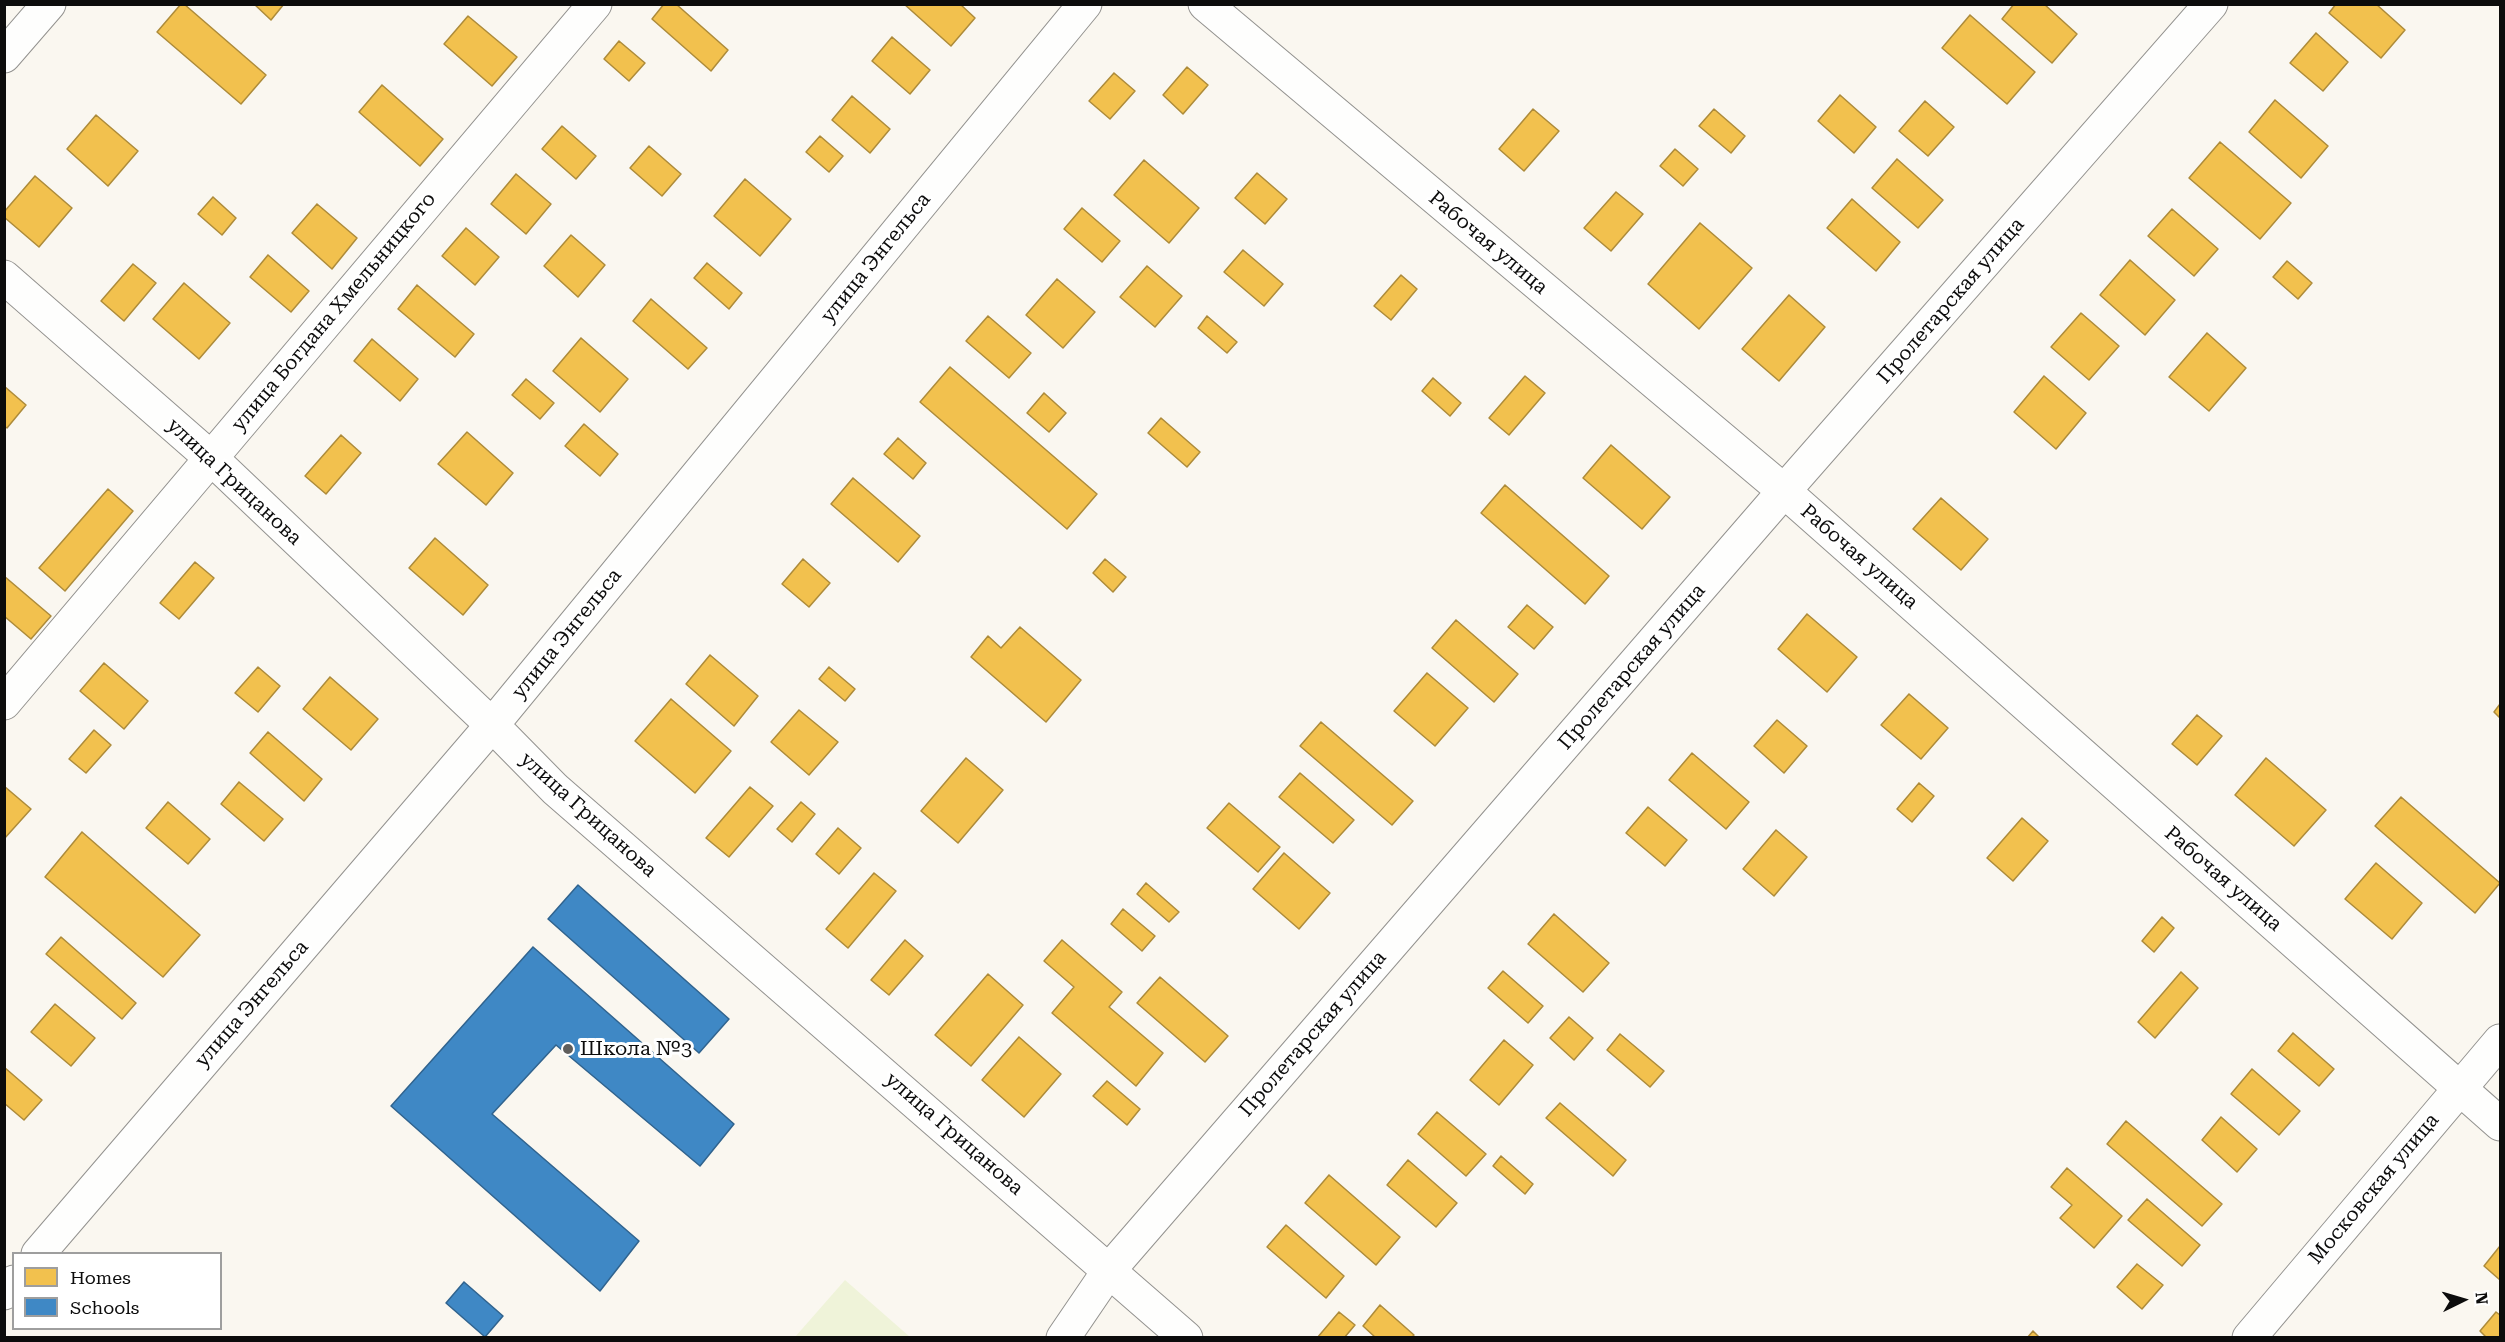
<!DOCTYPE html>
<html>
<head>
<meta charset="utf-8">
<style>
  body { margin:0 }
  #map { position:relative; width:2505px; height:1342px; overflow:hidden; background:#faf7f0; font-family:"Roboto Serif",serif }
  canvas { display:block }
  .frame { position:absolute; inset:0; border:6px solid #0c0c0c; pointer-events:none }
  .legend { position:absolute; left:12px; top:1252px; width:210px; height:78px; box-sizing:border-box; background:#fff; border:2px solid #9e9e9e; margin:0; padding:8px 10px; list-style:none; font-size:18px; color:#0c0c0c }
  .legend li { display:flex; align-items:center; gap:12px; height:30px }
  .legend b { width:30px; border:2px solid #9e9e9e }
  .north { position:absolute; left:2433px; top:1270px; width:60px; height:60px; -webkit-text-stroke:4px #fff; paint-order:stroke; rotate:85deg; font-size:16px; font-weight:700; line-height:24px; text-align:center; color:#0c0c0c }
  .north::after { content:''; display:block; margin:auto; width:21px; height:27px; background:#0c0c0c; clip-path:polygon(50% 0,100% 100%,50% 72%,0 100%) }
</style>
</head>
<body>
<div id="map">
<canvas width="2505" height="1342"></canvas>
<div class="frame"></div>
<ul class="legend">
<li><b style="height:16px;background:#f2c14e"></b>Homes</li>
<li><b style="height:16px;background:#3f88c5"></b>Schools</li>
</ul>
<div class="north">N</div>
</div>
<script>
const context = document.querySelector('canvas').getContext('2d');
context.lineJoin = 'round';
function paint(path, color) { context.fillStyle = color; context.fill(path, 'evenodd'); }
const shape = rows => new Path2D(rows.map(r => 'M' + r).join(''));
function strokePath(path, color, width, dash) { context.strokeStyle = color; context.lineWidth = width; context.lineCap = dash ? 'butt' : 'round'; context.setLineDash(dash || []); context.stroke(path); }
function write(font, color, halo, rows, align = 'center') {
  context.font = font + ' "Roboto Serif",serif'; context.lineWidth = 6; context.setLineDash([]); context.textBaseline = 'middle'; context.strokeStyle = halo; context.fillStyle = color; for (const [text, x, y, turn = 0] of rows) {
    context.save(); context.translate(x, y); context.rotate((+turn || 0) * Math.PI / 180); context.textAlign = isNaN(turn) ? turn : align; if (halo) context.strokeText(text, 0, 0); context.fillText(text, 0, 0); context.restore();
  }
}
const pitch = shape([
  [845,1280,910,1337,795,1337]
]);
const homes = shape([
  [181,4,184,4,266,75,241,104,157,32,181,4],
  [254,4,284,4,271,20,254,4],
  [664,4,676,4,728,50,711,71,652,19,664,4],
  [904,4,960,4,975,18,951,46,904,4],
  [2014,4,2044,4,2077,34,2052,63,2002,19,2014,4],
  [2336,4,2376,4,2405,30,2381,58,2329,13,2336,4],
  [1970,15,2035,72,2007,104,1942,48,1970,15],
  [468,16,517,57,492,86,444,44,468,16],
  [2316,33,2348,62,2323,91,2290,63,2316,33],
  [892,37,930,70,910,94,872,61,892,37],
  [619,41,645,63,629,81,604,59,619,41],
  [1187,67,1208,85,1183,114,1163,95,1187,67],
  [1114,73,1135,91,1110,119,1089,101,1114,73],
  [382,85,443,139,420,166,359,112,382,85],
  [1840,95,1876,127,1854,153,1818,121,1840,95],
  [852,96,890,129,870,153,832,120,852,96],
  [2275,100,2328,146,2301,178,2249,132,2275,100],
  [1925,101,1954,127,1928,156,1899,131,1925,101],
  [1533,109,1559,131,1524,171,1499,149,1533,109],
  [1714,109,1745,136,1731,153,1699,126,1714,109],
  [96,115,138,151,108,186,67,149,96,115],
  [562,126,596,156,576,179,542,149,562,126],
  [820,136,843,156,829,172,806,152,820,136],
  [2220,142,2291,203,2260,239,2189,178,2220,142],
  [649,146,681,174,662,196,630,168,649,146],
  [1675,149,1698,169,1683,186,1660,166,1675,149],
  [1897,159,1943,200,1918,228,1872,188,1897,159],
  [1144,160,1199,208,1169,243,1114,195,1144,160],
  [1257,173,1287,199,1265,224,1235,198,1257,173],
  [516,174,551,204,526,234,491,204,516,174],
  [35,176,72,208,39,247,4,217,4,212,35,176],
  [745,179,791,219,760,256,714,216,745,179],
  [1616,192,1643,214,1611,251,1584,228,1616,192],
  [213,197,236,218,222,235,198,214,213,197],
  [1852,199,1900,242,1876,271,1827,228,1852,199],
  [317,204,357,238,332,269,292,233,317,204],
  [1082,208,1120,241,1102,262,1064,229,1082,208],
  [2172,209,2218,249,2194,276,2148,236,2172,209],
  [1700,223,1752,268,1699,329,1648,284,1700,223],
  [466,228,499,257,475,285,442,256,466,228],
  [571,235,605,265,578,297,544,266,571,235],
  [1243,250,1283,284,1264,306,1224,272,1243,250],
  [268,255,309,291,291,312,250,277,268,255],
  [2130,260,2175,300,2145,335,2100,295,2130,260],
  [2287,261,2312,283,2298,299,2273,277,2287,261],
  [707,263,742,293,729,309,694,278,707,263],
  [133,264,156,283,124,321,101,301,133,264],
  [1147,266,1182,296,1155,327,1120,297,1147,266],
  [1401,275,1417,289,1391,320,1374,306,1401,275],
  [1057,279,1095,312,1063,348,1026,315,1057,279],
  [184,283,230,323,199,359,153,319,184,283],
  [417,285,474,334,455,357,398,309,417,285],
  [1789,295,1825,327,1779,381,1742,349,1789,295],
  [651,299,707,348,688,369,633,321,651,299],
  [2081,313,2119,346,2089,380,2051,347,2081,313],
  [988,316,1031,353,1009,378,966,341,988,316],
  [1207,316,1237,342,1227,353,1198,328,1207,316],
  [2207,333,2246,368,2209,411,2169,377,2207,333],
  [581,338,628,379,600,412,553,371,581,338],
  [372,339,418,379,400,401,354,361,372,339],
  [950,367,1097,494,1067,529,920,402,950,367],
  [1525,376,1545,393,1509,435,1489,418,1525,376],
  [2044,376,2086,413,2056,449,2014,412,2044,376],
  [1433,378,1461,403,1450,416,1422,391,1433,378],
  [526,379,554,403,540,419,512,395,526,379],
  [4,386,26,405,7,428,4,426,4,386],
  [1044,393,1066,413,1049,432,1027,413,1044,393],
  [1161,418,1200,452,1187,467,1148,433,1161,418],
  [584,424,618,454,600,476,565,446,584,424],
  [467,432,513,473,486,505,438,464,467,432],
  [341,435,361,453,326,494,305,476,341,435],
  [898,438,926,463,913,479,884,454,898,438],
  [1611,445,1670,497,1642,529,1583,478,1611,445],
  [853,478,920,536,898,562,831,504,853,478],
  [1505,485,1609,576,1585,604,1481,513,1505,485],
  [108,489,133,511,65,591,39,568,108,489],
  [1941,498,1988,539,1961,570,1913,529,1941,498],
  [435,538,488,585,463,615,409,568,435,538],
  [803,559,830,583,809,607,782,584,803,559],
  [1105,559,1126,577,1113,592,1093,573,1105,559],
  [195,562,214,578,179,619,160,603,195,562],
  [4,576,51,616,31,639,4,616,4,576],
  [1527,605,1553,627,1534,649,1508,627,1527,605],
  [1807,614,1857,657,1827,692,1778,649,1807,614],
  [1456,620,1518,674,1494,702,1432,648,1456,620],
  [1020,627,1081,680,1046,722,971,657,988,636,1001,648,1020,627],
  [710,655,758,696,734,726,686,684,710,655],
  [104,663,148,701,124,729,80,691,104,663],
  [258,667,280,686,258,712,235,693,258,667],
  [829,667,855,689,845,701,819,679,829,667],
  [1427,673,1468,708,1435,746,1394,711,1427,673],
  [330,677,378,719,351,750,303,709,330,677],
  [1909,694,1948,728,1921,759,1881,725,1909,694],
  [671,699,731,751,695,793,635,741,671,699],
  [2500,704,2500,718,2494,712,2500,704],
  [799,710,838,742,809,775,771,742,799,710],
  [2197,715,2222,736,2197,765,2172,744,2197,715],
  [1777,720,1807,746,1784,773,1754,746,1777,720],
  [1321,722,1413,801,1392,825,1300,746,1321,722],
  [94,730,111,745,86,773,69,759,94,730],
  [268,732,322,779,304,801,250,753,268,732],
  [1692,753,1749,802,1726,829,1669,780,1692,753],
  [966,758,1003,790,958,843,921,811,966,758],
  [2266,758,2326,810,2294,846,2235,795,2266,758],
  [1300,773,1354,820,1333,843,1279,797,1300,773],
  [239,782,283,819,264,841,221,804,239,782],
  [1919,783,1934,796,1912,822,1897,809,1919,783],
  [4,786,31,809,4,839,4,786],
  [750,787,773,806,729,857,706,838,750,787],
  [2401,797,2500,883,2475,913,2375,826,2401,797],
  [168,802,210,839,188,864,146,828,168,802],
  [801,802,815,814,792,842,777,829,801,802],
  [1229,803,1280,847,1258,872,1207,828,1229,803],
  [1648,807,1687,840,1665,866,1626,833,1648,807],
  [2022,818,2048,841,2013,881,1987,858,2022,818],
  [838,828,861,848,839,874,816,854,838,828],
  [1776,830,1807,857,1774,896,1743,869,1776,830],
  [82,832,200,935,163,977,45,877,82,832],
  [1284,853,1330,893,1299,929,1253,889,1284,853],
  [2376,863,2422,903,2392,939,2345,899,2376,863],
  [874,873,896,891,848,948,826,929,874,873],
  [1146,883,1179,912,1169,922,1137,894,1146,883],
  [1123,909,1155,936,1142,951,1111,924,1123,909],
  [1554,914,1609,963,1583,992,1528,944,1554,914],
  [2162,917,2174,928,2154,952,2142,941,2162,917],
  [61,937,136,1003,122,1019,46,954,61,937],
  [905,940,923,956,889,995,871,980,905,940],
  [1062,940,1122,992,1109,1007,1163,1053,1136,1086,1052,1013,1074,987,1044,961,1062,940],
  [1503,971,1543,1006,1528,1023,1488,988,1503,971],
  [2181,972,2198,988,2155,1038,2138,1022,2181,972],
  [988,974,1023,1005,971,1066,935,1035,988,974],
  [1160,977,1228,1036,1205,1062,1137,1003,1160,977],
  [55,1004,95,1038,71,1066,31,1032,55,1004],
  [1569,1017,1593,1038,1574,1060,1550,1038,1569,1017],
  [2293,1033,2334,1069,2319,1086,2278,1051,2293,1033],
  [1620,1034,1664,1071,1650,1087,1607,1050,1620,1034],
  [1019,1037,1061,1074,1024,1117,982,1080,1019,1037],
  [1504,1040,1533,1065,1499,1105,1470,1080,1504,1040],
  [4,1067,42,1100,24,1120,4,1103,4,1067],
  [2252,1069,2300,1111,2279,1135,2231,1094,2252,1069],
  [1107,1081,1140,1109,1127,1125,1093,1096,1107,1081],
  [1560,1103,1626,1160,1613,1176,1546,1118,1560,1103],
  [1437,1112,1486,1154,1466,1176,1418,1134,1437,1112],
  [2221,1117,2257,1149,2237,1172,2202,1140,2221,1117],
  [2126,1121,2222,1204,2202,1226,2107,1144,2126,1121],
  [1501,1156,1533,1184,1525,1194,1493,1166,1501,1156],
  [1408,1160,1457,1203,1436,1227,1387,1185,1408,1160],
  [2067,1168,2122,1216,2094,1248,2060,1218,2072,1205,2051,1187,2067,1168],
  [1329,1175,1400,1237,1376,1265,1305,1203,1329,1175],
  [2147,1199,2200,1245,2182,1266,2128,1220,2147,1199],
  [1286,1225,1344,1276,1326,1298,1267,1247,1286,1225],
  [2500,1246,2500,1280,2484,1266,2500,1246],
  [2137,1264,2163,1285,2142,1309,2117,1287,2137,1264],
  [1380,1305,1414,1335,1411,1338,1376,1338,1363,1326,1380,1305],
  [1339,1312,1355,1325,1344,1338,1317,1338,1339,1312],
  [2496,1312,2500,1315,2500,1338,2487,1338,2480,1331,2496,1312],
  [2033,1331,2040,1338,2027,1338,2033,1331]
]);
const schools = shape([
  [578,885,729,1019,699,1053,548,919,578,885],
  [533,947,734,1124,700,1166,556,1045,492,1114,639,1241,600,1291,391,1106,533,947],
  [464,1282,503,1316,485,1337,446,1303,464,1282]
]);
const minor = shape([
  [1205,4,1784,491,2500,1124],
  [4,56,49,4],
  [4,277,211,458,492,725,555,789,1186,1338],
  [4,703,595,4],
  [38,1254,492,725,1085,4],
  [4,1293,14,1282],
  [1063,1338,1110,1269,1784,491,2211,4],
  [2249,1338,2500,1041]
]);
const markers = [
  [568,1049,6,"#5f5e5c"]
];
const streetNames = [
  ["Рабочая улица",1488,243,40],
  ["улица Энгельса",876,258,-51],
  ["Пролетарская улица",1951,301,-49],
  ["улица Богдана Хмельницкого",334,312,-50],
  ["улица Грицанова",234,482,43],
  ["Рабочая улица",1859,557,41],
  ["улица Энгельса",567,634,-51],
  ["Пролетарская улица",1632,667,-49],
  ["улица Грицанова",588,815,42],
  ["Рабочая улица",2223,879,41],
  ["улица Энгельса",252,1004,-49],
  ["Пролетарская улица",1313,1034,-49],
  ["улица Грицанова",954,1134,41],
  ["Московская улица",2374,1189,-50]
];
const poiNames = [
  ["Школа №3",580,1049]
];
paint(pitch, '#eff3d9');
paint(homes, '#f2c14e');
strokePath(homes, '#ad8b3a', 1.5);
paint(schools, '#3f88c5');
strokePath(schools, '#30638e', 1.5);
strokePath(minor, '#93928f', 35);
strokePath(minor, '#fefefd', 33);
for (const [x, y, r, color] of markers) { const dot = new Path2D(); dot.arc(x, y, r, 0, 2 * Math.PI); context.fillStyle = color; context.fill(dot); strokePath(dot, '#fff', 2); }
write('20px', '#0c0c0c', '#fff', streetNames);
write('20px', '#0c0c0c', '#fff', poiNames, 'left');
</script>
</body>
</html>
